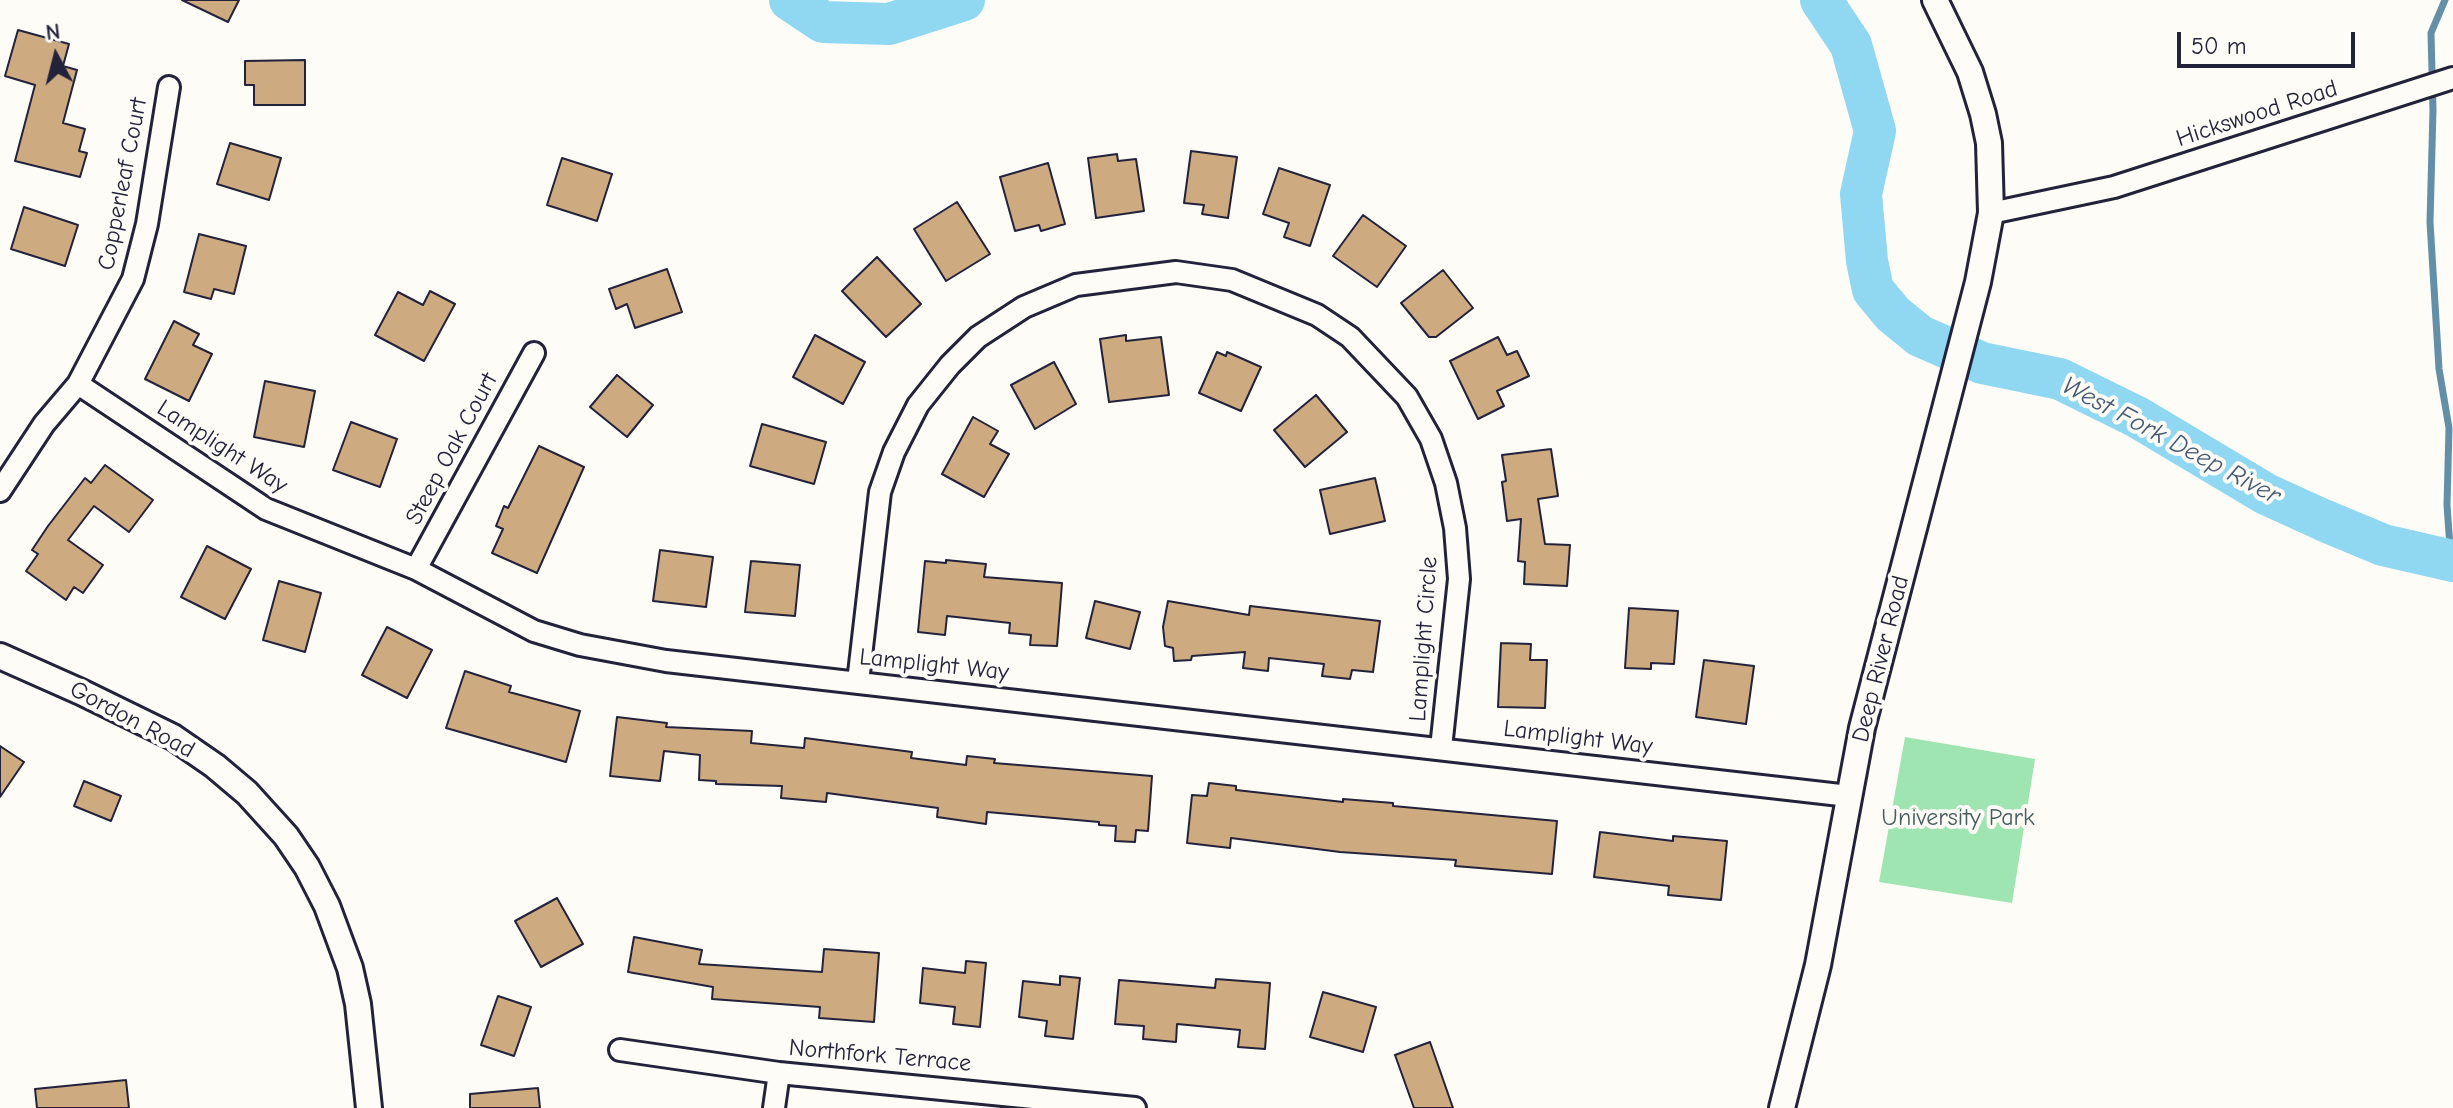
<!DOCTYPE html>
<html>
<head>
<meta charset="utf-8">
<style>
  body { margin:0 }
  #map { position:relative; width:2453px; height:1108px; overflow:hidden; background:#fdfcf7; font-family:"Comic Neue",sans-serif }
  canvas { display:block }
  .north { position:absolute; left:16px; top:16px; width:80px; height:80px; -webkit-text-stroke:6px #fdfcf7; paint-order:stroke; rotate:353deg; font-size:22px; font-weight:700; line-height:32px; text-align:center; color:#22223b }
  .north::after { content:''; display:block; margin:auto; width:28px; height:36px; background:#22223b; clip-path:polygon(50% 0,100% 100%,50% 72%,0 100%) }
  .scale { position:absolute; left:2177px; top:32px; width:178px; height:36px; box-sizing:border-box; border:4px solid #22223b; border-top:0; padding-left:10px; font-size:24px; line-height:28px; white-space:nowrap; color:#22223b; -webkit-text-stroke:6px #fdfcf7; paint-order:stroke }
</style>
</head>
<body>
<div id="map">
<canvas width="2453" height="1108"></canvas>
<div class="north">N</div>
<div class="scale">50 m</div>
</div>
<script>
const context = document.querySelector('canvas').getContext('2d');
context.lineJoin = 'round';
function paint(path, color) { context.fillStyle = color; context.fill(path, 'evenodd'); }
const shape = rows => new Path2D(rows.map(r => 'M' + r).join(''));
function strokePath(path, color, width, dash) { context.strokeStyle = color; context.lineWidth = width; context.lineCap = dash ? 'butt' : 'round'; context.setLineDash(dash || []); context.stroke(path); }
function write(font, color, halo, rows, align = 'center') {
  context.font = font + ' "Comic Neue",sans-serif'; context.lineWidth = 8; context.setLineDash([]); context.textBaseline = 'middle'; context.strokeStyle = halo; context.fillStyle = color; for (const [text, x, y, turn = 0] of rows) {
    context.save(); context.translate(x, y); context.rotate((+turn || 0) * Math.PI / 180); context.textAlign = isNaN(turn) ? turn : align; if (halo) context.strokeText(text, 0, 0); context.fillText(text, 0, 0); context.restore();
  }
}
const green = shape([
  [1905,737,2035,759,2012,903,1879,882]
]);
const stream = shape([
  [2445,0,2431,33,2433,110,2430,222,2439,369,2449,428,2447,505,2451,561]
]);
const river = shape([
  [790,0,823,22,889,24,964,0],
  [1821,0,1851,45,1875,131,1861,194,1867,261,1873,290,1893,314,1920,336,1982,363,2060,379,2137,417,2266,494,2323,520,2383,545,2453,561]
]);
const building = shape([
  [182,0,239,0,228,22,182,0],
  [18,30,69,44,63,66,77,70,63,123,85,129,79,151,87,153,80,177,15,161,35,85,5,76,18,30],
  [305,60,305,105,254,105,254,85,245,85,245,61,305,60],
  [230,143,281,158,269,200,217,184,230,143],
  [1191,151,1237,157,1228,218,1202,214,1204,205,1184,203,1191,151],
  [1117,154,1118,161,1136,159,1144,211,1096,218,1088,158,1117,154],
  [562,158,612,174,597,221,547,205,562,158],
  [1048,163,1065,224,1041,231,1039,225,1015,231,1000,177,1048,163],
  [1279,168,1330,185,1310,246,1284,237,1289,223,1263,214,1279,168],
  [957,202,990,254,946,281,914,229,957,202],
  [24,207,78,225,65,266,11,249,24,207],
  [1363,215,1406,246,1377,287,1333,256,1363,215],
  [199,234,246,246,234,294,214,289,211,299,184,292,199,234],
  [877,257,921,304,886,337,842,291,877,257],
  [667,269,682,312,635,328,627,304,616,309,609,289,667,269],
  [1443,270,1473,308,1436,337,1429,337,1401,303,1443,270],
  [430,291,455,304,424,361,375,335,398,292,423,305,430,291],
  [174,321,199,334,193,345,212,354,189,401,145,379,174,321],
  [815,335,865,362,843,404,793,377,815,335],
  [1126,335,1126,341,1161,337,1169,395,1109,402,1100,339,1126,335],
  [1498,337,1507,355,1517,351,1529,376,1497,391,1504,406,1478,419,1450,361,1498,337],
  [1217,352,1226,356,1227,352,1261,367,1241,411,1199,393,1217,352],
  [1054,362,1076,404,1035,429,1011,385,1054,362],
  [617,375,653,405,627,437,590,407,617,375],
  [265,381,315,391,304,447,254,437,265,381],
  [1316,395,1347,432,1305,467,1274,430,1316,395],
  [973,417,998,431,990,444,1009,454,984,497,942,474,973,417],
  [351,422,397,439,380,487,333,470,351,422],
  [762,424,826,442,814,484,750,466,762,424],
  [539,446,584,467,537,573,492,553,503,529,496,526,504,506,508,508,539,446],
  [1551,449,1558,496,1538,499,1545,544,1570,545,1567,586,1524,584,1525,562,1518,561,1521,519,1507,521,1502,482,1506,481,1502,455,1551,449],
  [105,465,153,500,129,532,94,506,68,540,103,565,83,593,74,587,66,600,26,571,38,554,32,550,48,526,85,478,91,483,105,465],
  [1375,478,1385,521,1330,534,1320,490,1375,478],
  [207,546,251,569,225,619,181,597,207,546],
  [660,550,713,557,706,607,653,601,660,550],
  [946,560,986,564,984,577,1062,583,1057,646,1030,645,1031,635,1009,633,1010,623,947,616,945,635,918,632,925,561,946,563,946,560],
  [751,561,800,565,795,616,745,612,751,561],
  [279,581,321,593,305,652,263,640,279,581],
  [1095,601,1140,612,1130,649,1086,638,1095,601],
  [1168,601,1249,615,1250,606,1380,621,1373,672,1352,670,1350,679,1322,676,1324,664,1269,658,1268,671,1243,668,1245,652,1192,656,1191,660,1174,661,1173,648,1165,646,1163,627,1168,601],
  [1629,608,1678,611,1674,664,1651,663,1651,669,1625,668,1629,608],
  [387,627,432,650,407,698,362,675,387,627],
  [1501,643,1531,644,1530,660,1547,660,1545,708,1498,707,1501,643],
  [1704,660,1754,666,1746,724,1696,717,1704,660],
  [465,671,511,686,509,692,580,711,566,762,446,728,465,671],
  [617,717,667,723,666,727,752,731,751,743,804,748,805,738,912,752,911,758,966,765,967,756,995,759,994,763,1152,776,1148,831,1136,830,1135,842,1115,841,1116,826,1099,825,1099,822,987,812,986,824,937,817,938,808,827,793,826,802,781,798,782,786,716,784,716,781,699,780,700,755,664,751,660,781,610,776,617,717],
  [0,746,24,762,0,797,0,746],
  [84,781,121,796,111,821,74,806,84,781],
  [1209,783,1236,786,1236,790,1343,802,1343,799,1393,803,1393,806,1557,821,1552,874,1455,866,1456,860,1340,852,1231,838,1230,848,1187,843,1192,795,1207,796,1209,783],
  [1600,832,1673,841,1673,836,1727,841,1721,900,1668,895,1669,886,1594,877,1600,832],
  [557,898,583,944,541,967,515,921,557,898],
  [634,937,702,950,699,964,822,972,824,949,879,953,874,1022,819,1018,820,1007,712,999,713,987,628,972,634,937],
  [966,961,986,963,980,1027,953,1024,955,1007,920,1003,923,968,965,973,966,961],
  [1060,976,1080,978,1073,1039,1045,1036,1047,1021,1019,1017,1023,981,1060,985,1060,976],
  [1216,979,1270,983,1265,1049,1238,1047,1240,1030,1177,1024,1176,1042,1143,1039,1144,1026,1115,1024,1119,980,1215,988,1216,979],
  [1323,992,1376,1007,1363,1052,1310,1037,1323,992],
  [498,996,531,1007,514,1056,481,1045,498,996],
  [1430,1042,1453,1108,1414,1108,1395,1055,1430,1042],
  [126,1080,129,1108,37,1108,35,1089,126,1080],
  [538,1088,540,1108,470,1108,470,1094,538,1088]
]);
const minor = shape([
  [1991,213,2114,187,2453,78],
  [78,384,266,509,416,569,534,631,580,645,666,661,1849,796],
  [0,491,44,424,78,384,133,279,147,224,169,87],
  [416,569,534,353],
  [858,682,880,492,894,452,918,405,950,365,978,337,1024,307,1076,285,1176,272,1232,280,1317,315,1350,337,1407,397,1431,439,1446,483,1455,528,1459,579,1441,748],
  [620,1050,779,1073,1135,1108],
  [774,1108,779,1073]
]);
const tertiary = shape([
  [0,656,81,692,173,737,215,766,247,793,286,836,307,867,327,906,350,968,358,1004,369,1108],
  [1782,1108,1818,965,1862,728,1978,282,1991,213,1989,143,1983,114,1970,72,1935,0]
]);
const streetNames = [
  ["Hickswood Road",2257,114,-18],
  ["Copperleaf Court",123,184,-79],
  ["Lamplight Way",222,447,33],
  ["Steep Oak Court",452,449,-62],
  ["Lamplight Circle",1424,639,-86],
  ["Deep River Road",1881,659,-76],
  ["Lamplight Way",934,665,6],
  ["Gordon Road",132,720,28],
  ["Lamplight Way",1578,738,7],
  ["Northfork Terrace",880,1056,5]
];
const parkNames = [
  ["University Park",1958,818]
];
const waterNames = [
  ["West Fork Deep River",2171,441,28]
];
paint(green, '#9fe5b2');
strokePath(stream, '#648fa9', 7);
strokePath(river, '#90d7f2', 42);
paint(building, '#ceaa80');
strokePath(building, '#22223b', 2);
strokePath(minor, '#22223b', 26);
strokePath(tertiary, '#22223b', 30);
strokePath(minor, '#fdfcf7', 20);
strokePath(tertiary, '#fdfcf7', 24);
write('24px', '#22223b', '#fdfcf7', streetNames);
write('24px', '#485c5f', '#fdfcf7', parkNames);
write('italic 26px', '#435872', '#fdfcf7', waterNames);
</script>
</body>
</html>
